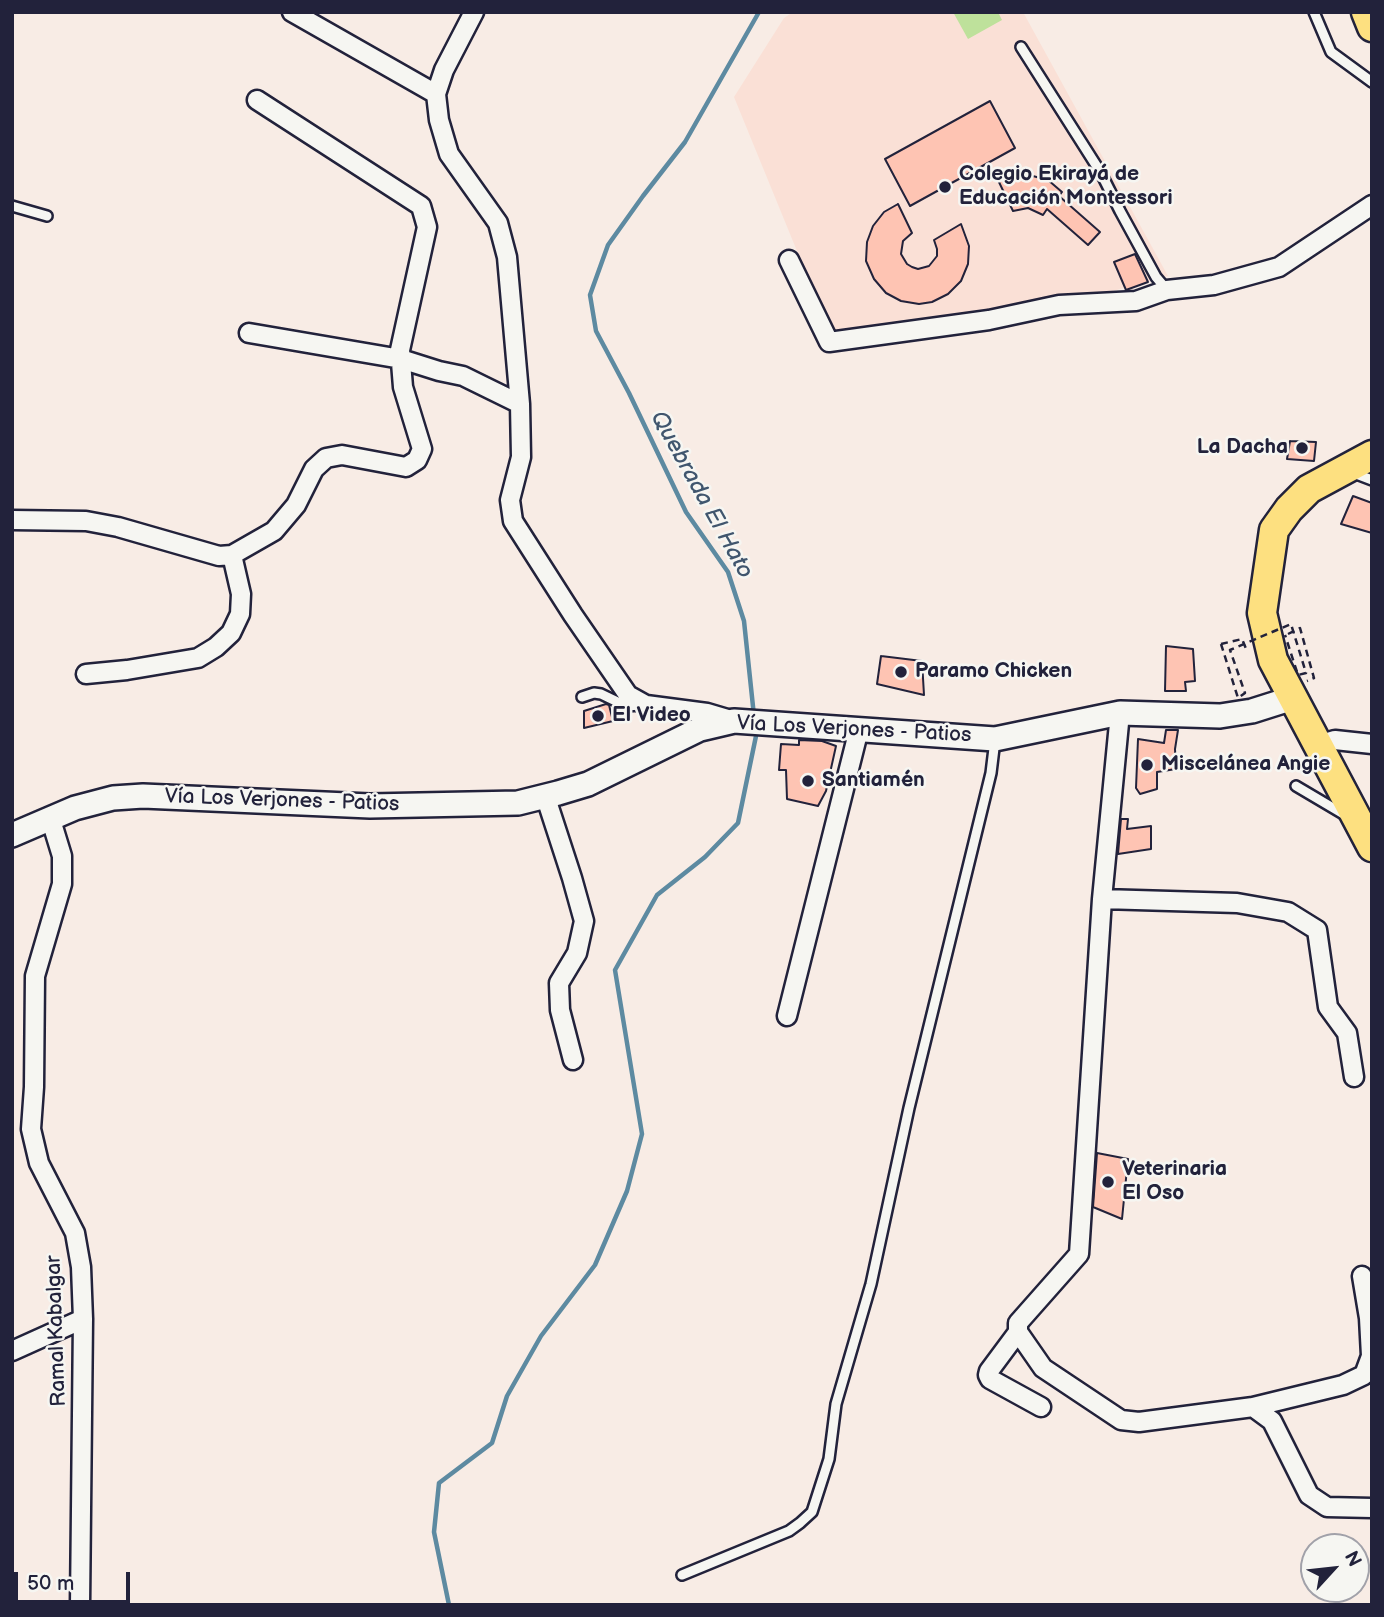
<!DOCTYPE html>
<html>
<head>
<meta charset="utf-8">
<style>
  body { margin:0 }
  #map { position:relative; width:1384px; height:1617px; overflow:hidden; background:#f8ece5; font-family:"Balsamiq Sans",sans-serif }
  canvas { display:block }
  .frame { position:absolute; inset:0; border:14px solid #22223b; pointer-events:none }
  .north { position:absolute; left:1300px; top:1533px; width:70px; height:70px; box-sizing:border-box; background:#f6f6f2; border:2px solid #a1a1a9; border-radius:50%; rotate:63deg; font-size:19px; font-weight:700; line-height:28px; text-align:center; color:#22223b }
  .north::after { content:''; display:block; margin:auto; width:24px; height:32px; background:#22223b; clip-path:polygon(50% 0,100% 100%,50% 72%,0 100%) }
  .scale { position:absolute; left:14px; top:1572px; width:116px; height:32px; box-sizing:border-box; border:4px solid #22223b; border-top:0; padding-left:9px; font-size:21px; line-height:24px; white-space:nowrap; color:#22223b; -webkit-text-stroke:5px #f6f6f2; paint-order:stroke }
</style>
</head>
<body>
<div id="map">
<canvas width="1384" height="1617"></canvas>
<div class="frame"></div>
<div class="north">N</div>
<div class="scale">50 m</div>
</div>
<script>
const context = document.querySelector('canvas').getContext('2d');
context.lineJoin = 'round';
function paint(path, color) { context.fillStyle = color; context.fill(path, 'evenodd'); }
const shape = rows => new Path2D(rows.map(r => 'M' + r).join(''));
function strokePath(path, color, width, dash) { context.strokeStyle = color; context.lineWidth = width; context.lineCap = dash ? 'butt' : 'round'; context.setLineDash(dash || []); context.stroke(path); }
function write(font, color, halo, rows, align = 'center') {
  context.font = font + ' "Balsamiq Sans",sans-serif'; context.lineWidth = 5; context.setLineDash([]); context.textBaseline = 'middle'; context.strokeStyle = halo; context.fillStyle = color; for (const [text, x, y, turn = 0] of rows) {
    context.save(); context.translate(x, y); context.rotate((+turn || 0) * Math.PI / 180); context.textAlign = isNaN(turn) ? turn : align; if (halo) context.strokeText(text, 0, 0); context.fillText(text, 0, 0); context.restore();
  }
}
const built = shape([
  [793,12,1023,12,1168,276,1109,292,1054,299,835,344,734,97,784,18]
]);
const green = shape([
  [953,12,998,12,1002,20,968,39]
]);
const stream = shape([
  [754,716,744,621,728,572,686,512,629,393,596,331,590,295,608,245,643,196,685,142,759,12],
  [449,1605,434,1532,439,1483,492,1443,507,1396,541,1336,595,1265,627,1191,642,1134,615,970,657,895,705,857,738,823,756,736,755,728]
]);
const building = shape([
  [990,101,1015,148,910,206,885,159,990,101],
  [1029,175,1048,180,1062,192,1059,196,1100,232,1088,245,1047,209,1043,215,1028,208,1013,211,996,176,1029,175],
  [898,204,912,233,903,241,901,254,907,264,912,267,918,269,929,266,937,256,937,249,934,240,961,224,969,246,968,264,961,281,948,294,932,302,919,304,901,301,886,293,874,279,866,261,867,242,873,226,884,212,898,204],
  [1135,254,1148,282,1126,290,1114,262,1135,254],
  [1290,441,1316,442,1314,461,1287,459,1290,441],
  [1353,496,1372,503,1372,533,1341,524,1353,496],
  [1166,646,1193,649,1195,681,1185,682,1186,691,1165,691,1166,646],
  [881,656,922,661,924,695,877,684,881,656],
  [606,704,609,705,613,721,584,728,584,711,606,704],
  [1166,730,1178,730,1175,749,1176,769,1157,772,1157,789,1140,794,1136,788,1138,739,1164,743,1166,730],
  [799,740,822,741,836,746,826,791,818,806,787,799,786,770,779,770,781,744,799,745,799,740],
  [1121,819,1128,819,1127,829,1151,826,1151,849,1118,854,1121,819],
  [1097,1153,1128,1159,1122,1219,1093,1207,1097,1153]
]);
const path = shape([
  [1288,634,1300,628,1314,678,1307,681],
  [1221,644,1242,639,1247,651]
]);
const service = shape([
  [1314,12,1331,52,1372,82],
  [1021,47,1101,173,1120,211,1156,277,1167,290],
  [12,206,47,216],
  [1351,472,1372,480],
  [582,697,594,693,601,694,626,706,641,705],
  [1296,786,1345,815],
  [682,1575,789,1531,800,1523,812,1512,829,1459,836,1404,871,1284,909,1108,991,773,995,740]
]);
const minor = shape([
  [292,12,436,94],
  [474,12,444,70,436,94,439,120,449,154,498,223,507,257,520,404,521,457,510,500,513,521,573,615,628,695,646,705,707,713,734,721],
  [789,260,829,342,989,320,1059,305,1136,301,1167,290,1214,285,1279,267,1372,205],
  [249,333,401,359,439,371,463,376,520,404],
  [12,520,86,521,118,527,219,556,232,555,274,531,296,505,314,469,326,458,342,455,406,467,417,460,422,449,403,387,400,350,427,227,421,206,257,100],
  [86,674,127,670,198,658,216,647,231,633,240,614,241,594,232,555],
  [1120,713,1102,899,1079,1254,1018,1323,1018,1332,1043,1368,1121,1420,1139,1422,1253,1407,1343,1385,1364,1375,1371,1356,1369,1318,1362,1276],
  [1318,745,1335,740,1372,744],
  [545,795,572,878,584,921,577,953,559,983,560,1010,573,1060],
  [51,820,62,856,62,884,35,976,34,1087,31,1129,39,1163,75,1233,81,1267,83,1319,80,1605],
  [1102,899,1237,903,1288,912,1317,930,1328,1007,1347,1033,1354,1077],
  [787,1016,859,729],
  [1018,1332,989,1371,988,1375,990,1379,1041,1407],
  [12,1351,83,1319],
  [1253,1407,1272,1421,1309,1495,1327,1507,1372,1508]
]);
const tertiary = shape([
  [12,835,75,808,113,798,143,796,370,806,518,803,558,793,588,784,700,729,734,721,995,739,1120,713,1220,716,1252,711,1293,698]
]);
const primary = shape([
  [1366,12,1372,27],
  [1372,455,1309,489,1289,509,1274,530,1262,613,1273,660,1372,847]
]);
const pathBridge = shape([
  [1221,644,1238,698,1245,693,1230,650,1291,624,1306,673,1298,675,1285,635]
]);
const markers = [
  [945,187,7,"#22223b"],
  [1302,448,7,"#22223b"],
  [901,672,7,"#22223b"],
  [598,716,7,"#22223b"],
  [1147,765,7,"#22223b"],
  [808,781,7,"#22223b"],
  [1108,1182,7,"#22223b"]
];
const poiNames = [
  ["Colegio Ekirayá de",959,175],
  ["Educación Montessori",959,199],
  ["La Dacha",1288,448,"right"],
  ["Paramo Chicken",915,672],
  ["El Video",612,716],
  ["Miscelánea Angie",1161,765],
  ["Santiamén",822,781],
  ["Veterinaria",1122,1170],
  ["El Oso",1122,1194]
];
const streetNames = [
  ["Vía Los Verjones - Patios",854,730,3],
  ["Vía Los Verjones - Patios",282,801,2],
  ["Ramal Kabalgar",57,1331,-92]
];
const waterNames = [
  ["Quebrada El Hato",701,495,61]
];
paint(built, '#fae0d6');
paint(green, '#bee19b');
strokePath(stream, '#5d8aa1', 4.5);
paint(building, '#fec4b3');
strokePath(building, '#22223b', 2);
strokePath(service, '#22223b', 14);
strokePath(minor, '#22223b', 23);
strokePath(tertiary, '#22223b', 28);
strokePath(primary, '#22223b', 33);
strokePath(path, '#22223b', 2.5, [7, 5]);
strokePath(service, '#f6f6f2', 9);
strokePath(minor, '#f6f6f2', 18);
strokePath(tertiary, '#f6f6f2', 23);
strokePath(primary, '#fde080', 28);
strokePath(pathBridge, '#22223b', 2.5, [7, 5]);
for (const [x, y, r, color] of markers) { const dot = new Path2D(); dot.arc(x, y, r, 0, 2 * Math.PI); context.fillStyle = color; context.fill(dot); strokePath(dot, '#f6f6f2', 2.5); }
write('bold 21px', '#22223b', '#f6f6f2', poiNames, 'left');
write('21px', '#22223b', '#f6f6f2', streetNames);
write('italic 23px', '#40566e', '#f6f6f2', waterNames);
</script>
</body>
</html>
